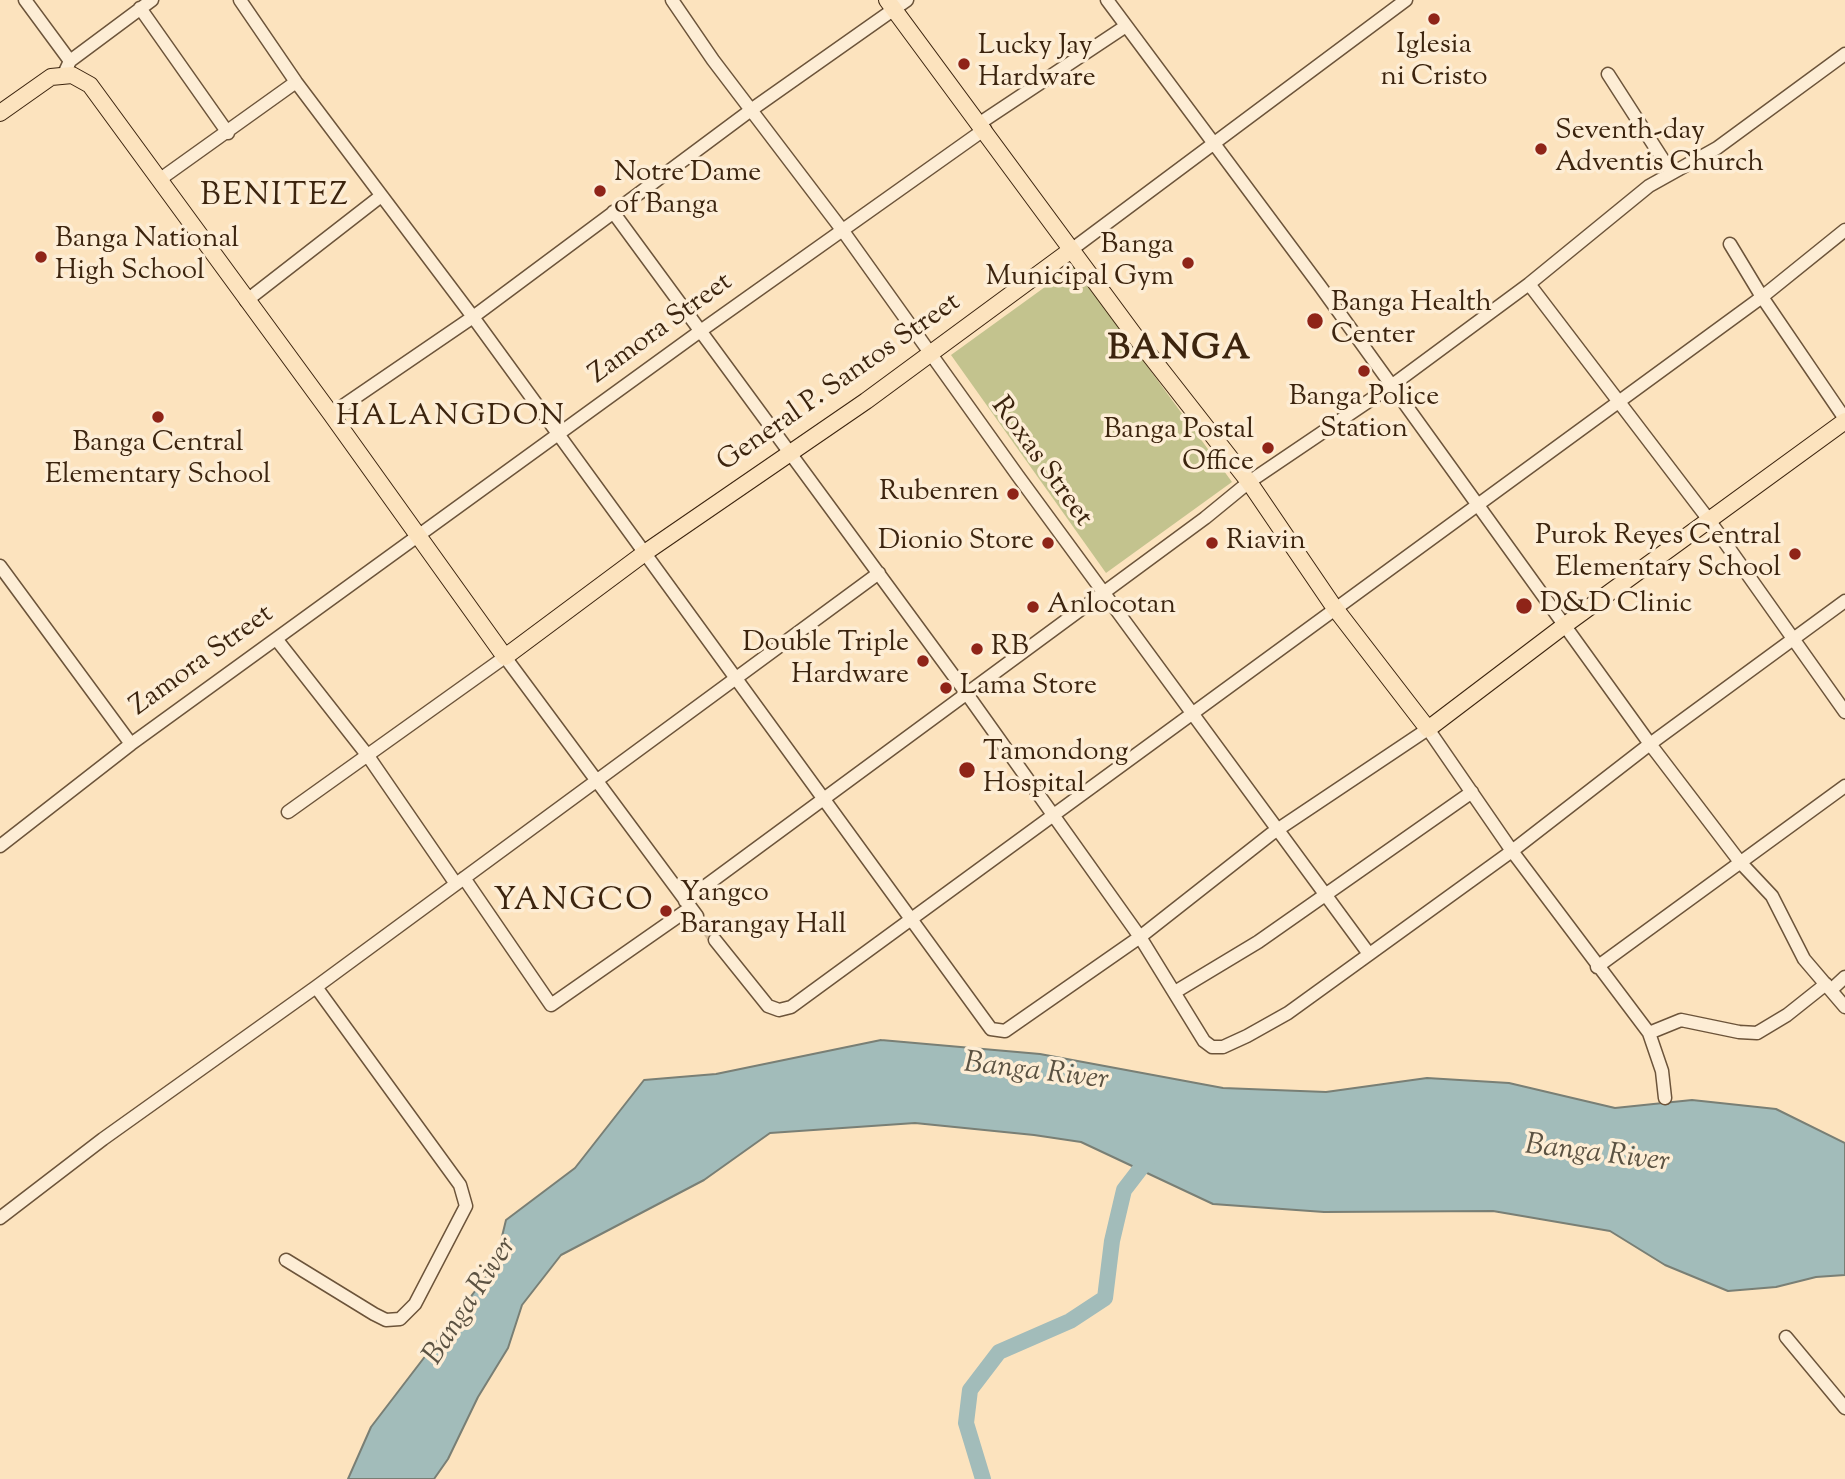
<!DOCTYPE html>
<html>
<head>
<meta charset="utf-8">
<style>
  body { margin:0 }
  canvas { display:block; background:#fce3be }
</style>
</head>
<body>
<canvas width="1845" height="1479"></canvas>
<script>
const context = document.querySelector('canvas').getContext('2d');
context.lineJoin = 'round';
function paint(path, color) { context.fillStyle = color; context.fill(path, 'evenodd'); }
const shape = rows => new Path2D(rows.map(r => 'M' + r).join(''));
function strokePath(path, color, width, dash) { context.strokeStyle = color; context.lineWidth = width; context.lineCap = dash ? 'butt' : 'round'; context.setLineDash(dash || []); context.stroke(path); }
function write(font, color, halo, rows, align = 'center') {
  context.font = font + ' "Sorts Mill Goudy",serif'; context.lineWidth = 7; context.setLineDash([]); context.textBaseline = 'middle'; context.strokeStyle = halo; context.fillStyle = color; for (const [text, x, y, turn = 0] of rows) {
    context.save(); context.translate(x, y); context.rotate((+turn || 0) * Math.PI / 180); context.textAlign = isNaN(turn) ? turn : align; if (halo) context.strokeText(text, 0, 0); context.fillText(text, 0, 0); context.restore();
  }
}
const green = shape([
  [1074,266,1232,482,1106,573,951,355]
]);
const water = shape([
  [881,1040,1040,1054,1223,1088,1326,1092,1427,1078,1509,1083,1615,1108,1692,1100,1776,1109,1845,1143,1845,1275,1816,1277,1776,1287,1728,1291,1665,1265,1610,1231,1493,1211,1324,1212,1213,1204,1081,1142,1034,1135,915,1123,770,1133,704,1180,561,1255,522,1305,508,1348,478,1397,448,1459,434,1479,348,1479,371,1427,495,1265,506,1220,575,1168,644,1080,716,1074,881,1040]
]);
const river = shape([
  [983,1479,966,1423,970,1390,999,1352,1070,1321,1105,1298,1112,1241,1124,1190,1154,1151]
]);
const minorTunnel = shape([
  [697,916,715,940]
]);
const minor = shape([
  [25,0,70,61],
  [240,0,296,82,473,317,991,1029,1005,1031,1140,937,1271,834,1428,729,1512,851,1649,1033,1662,1071,1665,1098],
  [672,0,713,60,843,231,1018,476,1369,954],
  [1107,0,1320,286,1650,744,1740,862,1772,896,1804,959,1845,1007],
  [140,8,228,133],
  [64,74,70,61,152,0],
  [1608,74,1671,172],
  [980,123,1126,26],
  [159,180,296,82],
  [613,212,967,694,1140,937,1204,1041,1212,1047,1223,1047,1247,1036,1288,1013,1512,851,1650,744,1845,601],
  [1730,244,1762,297,1845,419],
  [1071,250,1406,0],
  [1529,284,1709,520,1845,712],
  [246,301,381,196],
  [331,414,473,317,751,110,907,0],
  [0,566,131,744],
  [277,640,368,756,456,884],
  [288,812,505,657,697,916],
  [0,846,131,744,699,332,985,129],
  [464,878,551,1005,690,908],
  [685,901,1205,518,1249,482,1391,386,1529,284,1649,186,1717,148,1845,54],
  [715,940,768,1006,779,1010,791,1007,1762,297,1845,230],
  [1597,967,1845,786],
  [1831,990,1845,977],
  [1175,992,1258,942,1472,792],
  [1649,1033,1681,1020,1739,1032,1757,1033,1787,1015,1826,984],
  [0,1218,103,1139,316,987,879,573],
  [286,1260,374,1314,386,1320,400,1319,415,1304,466,1206,460,1185,316,987],
  [1786,1337,1845,1408]
]);
const major = shape([
  [887,0,1141,344,1249,482,1334,607,1428,729,1565,625,1845,421],
  [0,113,51,77,72,75,90,85,331,414,505,657,646,552,866,401,1071,250]
]);
const markers = [
  [1434,19,7,"#8f2418"],
  [964,64,7,"#8f2418"],
  [1541,149,7,"#8f2418"],
  [600,191,7,"#8f2418"],
  [41,257,7,"#8f2418"],
  [1188,263,7,"#8f2418"],
  [1315,321,9,"#8f2418"],
  [1364,371,7,"#8f2418"],
  [158,417,7,"#8f2418"],
  [1268,448,7,"#8f2418"],
  [1013,494,7,"#8f2418"],
  [1048,543,7,"#8f2418"],
  [1212,543,7,"#8f2418"],
  [1795,554,7,"#8f2418"],
  [1524,606,9,"#8f2418"],
  [1033,607,7,"#8f2418"],
  [977,649,7,"#8f2418"],
  [923,661,7,"#8f2418"],
  [946,688,7,"#8f2418"],
  [967,770,9,"#8f2418"],
  [666,911,7,"#8f2418"]
];
const poiNames = [
  ["Iglesia",1434,47,"center"],
  ["ni Cristo",1434,79,"center"],
  ["Lucky Jay",978,48],
  ["Hardware",978,80],
  ["Seventh-day",1555,133],
  ["Adventis Church",1555,165],
  ["Notre Dame",614,175],
  ["of Banga",614,207],
  ["Banga National",55,241],
  ["High School",55,273],
  ["Banga",1174,247,"right"],
  ["Municipal Gym",1174,279,"right"],
  ["Banga Health",1331,305],
  ["Center",1331,337],
  ["Banga Police",1364,399,"center"],
  ["Station",1364,431,"center"],
  ["Banga Postal",1254,432,"right"],
  ["Office",1254,464,"right"],
  ["Banga Central",158,445,"center"],
  ["Elementary School",158,477,"center"],
  ["Rubenren",999,494,"right"],
  ["Purok Reyes Central",1781,538,"right"],
  ["Elementary School",1781,570,"right"],
  ["Dionio Store",1034,543,"right"],
  ["Riavin",1226,543],
  ["D&D Clinic",1540,606],
  ["Anlocotan",1047,607],
  ["Double Triple",909,645,"right"],
  ["Hardware",909,677,"right"],
  ["RB",991,649],
  ["Lama Store",960,688],
  ["Tamondong",983,754],
  ["Hospital",983,786],
  ["Yangco",680,895],
  ["Barangay Hall",680,927]
];
const streetNames = [
  ["Zamora Street",662,330,-36],
  ["General P. Santos Street",840,384,-35],
  ["Roxas Street",1040,463,54],
  ["Zamora Street",203,662,-36]
];
const neighbourhoodNames = [
  ["HALANGDON",451,419]
];
const waterNames = [
  ["Banga River",1036,1074,7],
  ["Banga River",1597,1156,7],
  ["Banga River",472,1302,-57]
];
const quarterNames = [
  ["BENITEZ",275,199],
  ["YANGCO",574,904]
];
const districtNames = [
  ["BANGA",1180,352]
];
paint(green, '#c3c38e');
paint(water, '#a2bcba');
strokePath(water, '#797f75', 2);
strokePath(river, '#a2bcba', 16);
strokePath(minorTunnel, '#d6bd9b', 12, [12, 6]);
strokePath(minor, '#6c543a', 15);
strokePath(major, '#3c240e', 18);
strokePath(minor, '#fdedd5', 12);
strokePath(major, '#fce3be', 16);
for (const [x, y, r, color] of markers) { const dot = new Path2D(); dot.arc(x, y, r, 0, 2 * Math.PI); context.fillStyle = color; context.fill(dot); strokePath(dot, '#fdedd5', 2.5); }
write('28px', '#3c240e', '#fdedd5', poiNames, 'left');
write('28px', '#3c240e', '#fdedd5', streetNames);
context.letterSpacing = '2px';
write('30px', '#3c240e', '#fdedd5', neighbourhoodNames);
context.letterSpacing = '0px';
write('italic 30px', '#5b5242', '#fdedd5', waterNames);
context.letterSpacing = '2px';
write('32px', '#3c240e', '#fdedd5', quarterNames);
context.letterSpacing = '0px';
context.letterSpacing = '2px';
write('bold 35px', '#3c240e', '#fdedd5', districtNames);
context.letterSpacing = '0px';
</script>
</body>
</html>
